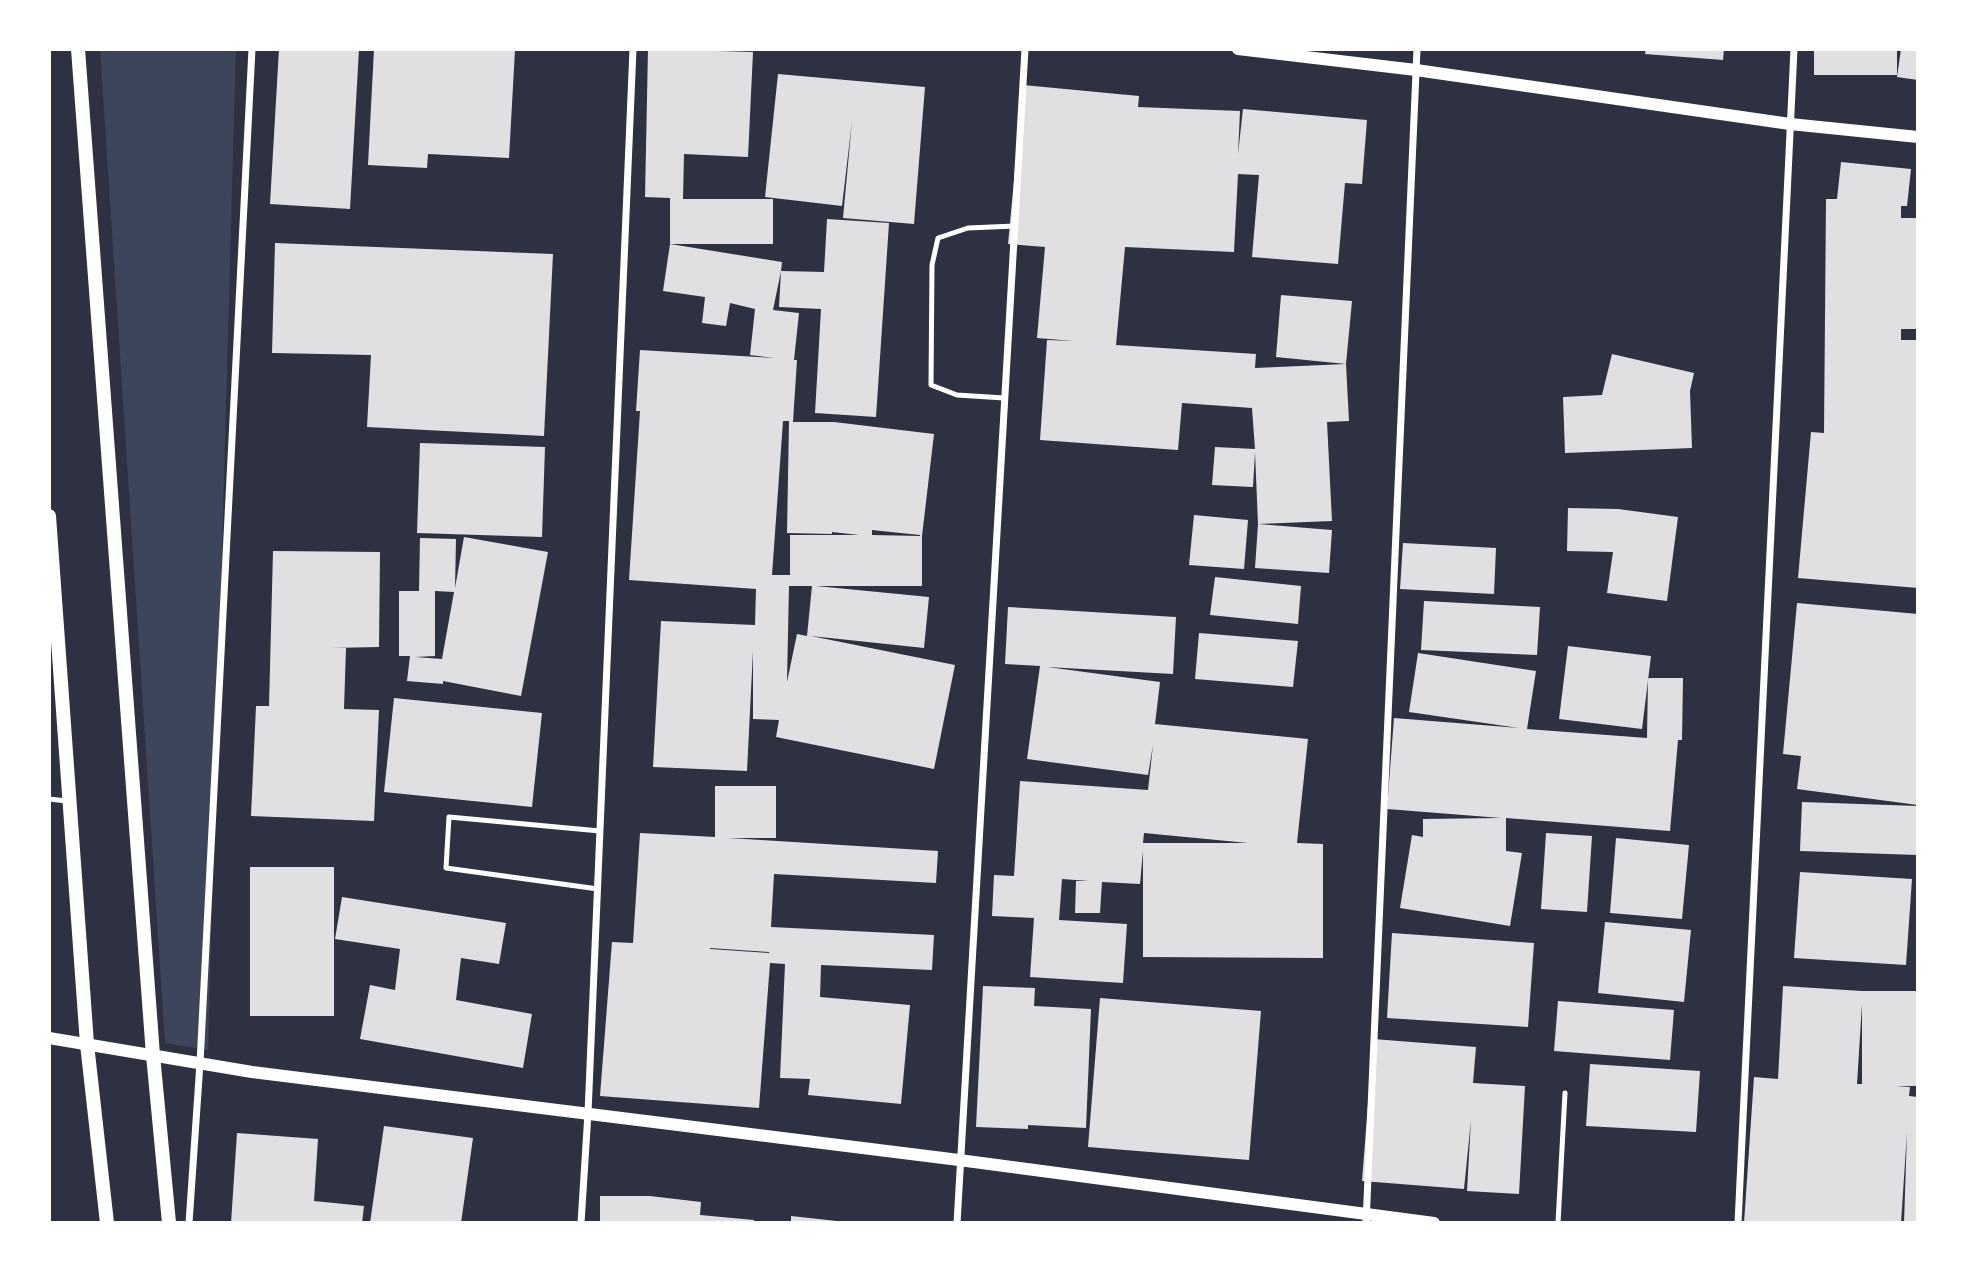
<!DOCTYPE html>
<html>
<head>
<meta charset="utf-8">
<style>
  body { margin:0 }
  #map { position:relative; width:1967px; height:1272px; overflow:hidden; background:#2d3142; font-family:Helvetica,sans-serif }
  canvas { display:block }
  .frame { position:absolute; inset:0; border:51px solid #fff; pointer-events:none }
</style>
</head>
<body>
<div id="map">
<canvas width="1967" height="1272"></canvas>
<div class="frame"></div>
</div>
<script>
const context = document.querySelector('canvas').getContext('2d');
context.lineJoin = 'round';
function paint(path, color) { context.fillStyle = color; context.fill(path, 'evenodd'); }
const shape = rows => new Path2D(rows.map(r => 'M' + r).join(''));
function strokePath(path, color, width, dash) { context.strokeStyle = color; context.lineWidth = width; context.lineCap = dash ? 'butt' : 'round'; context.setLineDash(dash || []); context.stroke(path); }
const green = shape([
  [100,49,236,49,208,1050,165,1043]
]);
const building = shape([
  [279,49,359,49,350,209,270,204],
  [374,49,515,50,509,158,428,154,427,168,368,165],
  [648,49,753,52,748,157,684,154,683,199,773,199,773,244,670,244,782,262,781,271,824,272,827,219,889,223,876,417,815,413,821,309,779,307,781,271,773,310,799,313,794,360,797,360,793,422,834,422,934,434,922,536,922,586,816,586,929,597,924,648,811,636,955,665,934,769,776,737,779,720,753,719,753,651,747,771,653,767,661,621,755,625,756,589,629,580,640,411,636,411,640,350,774,358,750,355,755,309,730,303,726,326,702,323,705,297,663,291,670,244,670,198,645,197],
  [783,421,789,421,787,533,832,534,832,532,859,535,790,535,790,575,772,575],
  [872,530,920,535,920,536,872,535],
  [789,586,812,586,807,636,797,634,787,682],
  [1646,49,1724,49,1723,60,1645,54],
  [1814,49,1897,49,1897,75,1814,75],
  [1901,49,1918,49,1918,80,1897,77],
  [778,74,925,87,914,224,843,218,852,121,842,206,765,197],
  [1023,85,1139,96,1138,107,1240,111,1238,154,1243,109,1367,120,1362,184,1345,183,1338,264,1252,257,1259,175,1238,174,1234,252,1125,247,1116,345,1256,354,1255,368,1346,364,1349,421,1327,422,1332,521,1258,524,1255,452,1253,487,1212,485,1215,447,1255,449,1252,408,1182,403,1178,450,1040,440,1047,340,1074,341,1037,338,1045,247,1008,244],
  [1841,162,1911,169,1907,206,1901,206,1901,218,1918,218,1918,329,1901,329,1901,340,1918,340,1918,588,1798,578,1811,432,1824,433,1826,199,1837,199],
  [275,243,553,254,544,436,367,427,371,355,272,353],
  [1281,295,1352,301,1346,364,1276,357],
  [1612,354,1694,373,1690,391,1692,448,1565,453,1563,397,1602,395],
  [420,443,545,447,542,537,417,533],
  [1568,508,1618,509,1678,517,1667,601,1607,593,1613,552,1567,551],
  [1194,515,1248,520,1244,569,1189,565],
  [1258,524,1332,530,1329,573,1255,568],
  [464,537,548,552,521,696,443,681,443,684,407,681,410,656,399,656,399,591,419,591,420,538,456,539,455,588],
  [435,591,454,592,442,659,415,657,435,656],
  [1403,543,1496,548,1494,594,1400,589],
  [273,551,380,552,379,647,332,648,346,648,344,709,379,710,374,821,251,816,256,706,269,706],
  [1215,577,1301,586,1298,624,1210,615],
  [1424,601,1540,607,1537,655,1421,650],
  [1797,603,1918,614,1918,805,1797,789,1801,756,1783,754],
  [1008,607,1176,617,1173,674,1047,667,1160,682,1155,724,1308,739,1297,843,1323,844,1323,958,1143,957,1143,851,1140,884,1102,882,1100,913,1075,913,1076,881,1089,881,1062,879,1059,920,1127,924,1123,983,1030,977,1034,918,992,916,994,875,1014,876,1020,781,1148,790,1153,745,1148,775,1027,759,1040,666,1005,664],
  [1144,833,1248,843,1143,843],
  [1199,633,1298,641,1293,687,1195,679],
  [1568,646,1651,656,1642,729,1559,719],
  [1418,653,1536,671,1527,729,1647,738,1648,678,1683,678,1682,740,1678,740,1670,831,1506,818,1506,851,1522,853,1510,926,1400,908,1412,835,1423,837,1423,819,1501,818,1387,809,1394,718,1519,728,1409,712],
  [394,698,542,713,532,807,384,792],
  [715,786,776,786,776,838,729,838,938,851,936,883,774,874,771,927,934,935,932,970,821,965,820,997,910,1005,901,1104,808,1095,810,1079,780,1078,785,964,770,963,759,1108,600,1096,612,942,633,943,640,833,715,837],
  [710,948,769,952,769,953,710,949],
  [1802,802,1918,806,1918,855,1800,851],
  [1546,833,1592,836,1587,912,1541,909],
  [1616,838,1689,845,1682,919,1610,913],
  [250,867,334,867,334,1016,250,1016],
  [1800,872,1912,879,1906,965,1794,958],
  [342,897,506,923,499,964,461,958,456,1000,532,1014,523,1068,360,1039,370,985,395,990,400,949,335,939],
  [1605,922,1691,930,1684,1002,1598,993],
  [1392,933,1534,943,1528,1027,1387,1018],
  [983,986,1035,988,1034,1006,1091,1009,1086,1128,1028,1125,1028,1129,976,1127],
  [1783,986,1862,991,1918,991,1918,1086,1896,1086,1910,1087,1909,1096,1918,1097,1918,1223,1904,1223,1907,1132,1901,1223,1744,1223,1754,1077,1778,1079],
  [1862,1004,1862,1084,1857,1084],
  [1100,998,1261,1011,1249,1160,1088,1147],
  [1558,1001,1674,1010,1670,1060,1554,1051],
  [1373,1039,1476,1047,1473,1083,1525,1086,1519,1194,1467,1191,1471,1120,1464,1189,1362,1181],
  [1590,1064,1700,1071,1696,1132,1586,1126],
  [384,1126,473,1138,461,1223,370,1223],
  [237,1133,318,1139,314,1201,364,1206,362,1223,231,1223],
  [600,1196,650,1196,701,1202,700,1215,754,1220,754,1223,600,1223],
  [791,1216,837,1221,836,1223,791,1223]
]);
const service = shape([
  [1004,398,957,395,931,385,932,265,938,238,968,228,1015,226],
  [49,799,67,801],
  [598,889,446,868,449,817,600,831],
  [1558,1223,1565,1093]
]);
const minor = shape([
  [189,1223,200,1063,252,49],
  [581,1223,588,1113,633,49],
  [957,1223,1025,49],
  [1366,1223,1417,49],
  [1738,1223,1794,49]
]);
const tertiary = shape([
  [1238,49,1416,70,1790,124,1918,137],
  [49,1038,252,1072,959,1160,1434,1223]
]);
const secondary = shape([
  [78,49,153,1055,169,1223],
  [49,516,87,1044,107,1223]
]);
paint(green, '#3c4559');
paint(building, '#e0e0e3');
strokePath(service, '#fff', 5);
strokePath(minor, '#fff', 7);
strokePath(tertiary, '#fff', 12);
strokePath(secondary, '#fff', 14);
</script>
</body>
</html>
